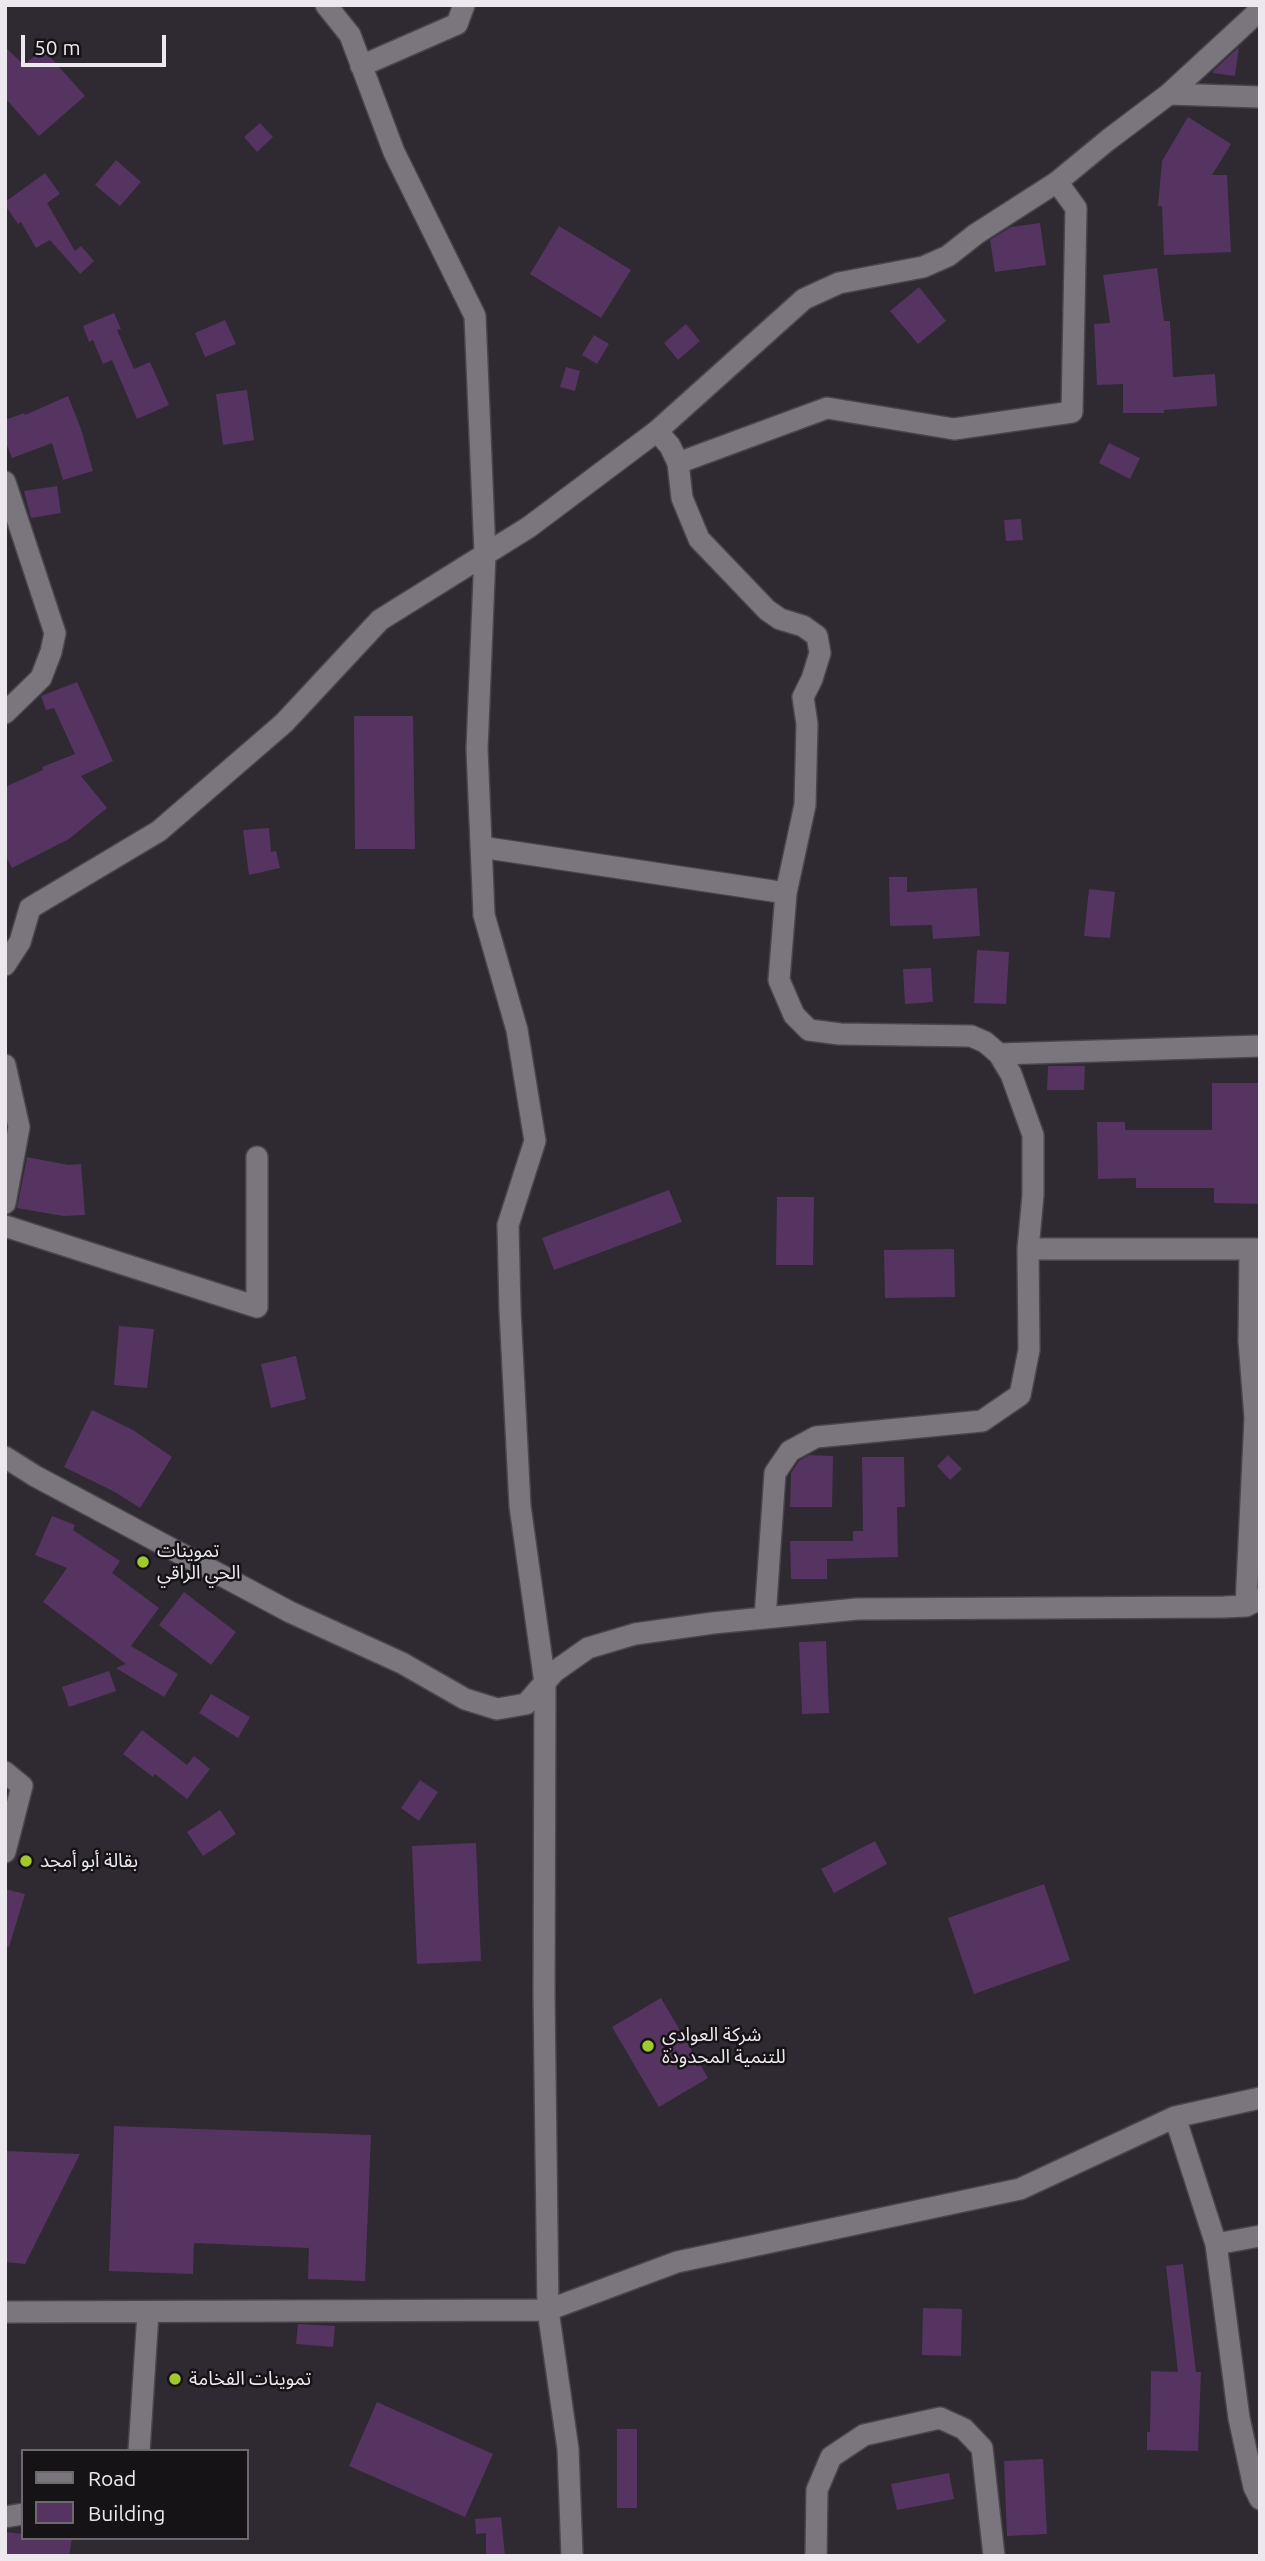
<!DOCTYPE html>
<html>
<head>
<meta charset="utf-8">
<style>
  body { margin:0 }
  #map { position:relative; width:1265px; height:2561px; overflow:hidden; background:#2f2931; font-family:Ubuntu,sans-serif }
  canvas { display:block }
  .frame { position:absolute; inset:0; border:7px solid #ece8ed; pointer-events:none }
  .legend { position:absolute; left:21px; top:2449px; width:228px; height:91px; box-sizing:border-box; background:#161316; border:2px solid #6c686c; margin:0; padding:9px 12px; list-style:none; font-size:21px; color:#ece8ed }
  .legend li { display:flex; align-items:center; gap:14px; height:35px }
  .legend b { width:35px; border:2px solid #6c686c }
  .scale { position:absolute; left:21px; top:35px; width:145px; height:32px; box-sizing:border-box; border:4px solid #ece8ed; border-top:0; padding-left:9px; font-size:21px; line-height:24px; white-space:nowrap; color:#ece8ed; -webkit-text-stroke:5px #161316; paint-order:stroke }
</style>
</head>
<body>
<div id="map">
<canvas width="1265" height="2561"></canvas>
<div class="frame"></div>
<ul class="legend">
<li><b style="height:9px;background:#7b757d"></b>Road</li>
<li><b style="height:19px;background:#553461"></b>Building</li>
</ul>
<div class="scale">50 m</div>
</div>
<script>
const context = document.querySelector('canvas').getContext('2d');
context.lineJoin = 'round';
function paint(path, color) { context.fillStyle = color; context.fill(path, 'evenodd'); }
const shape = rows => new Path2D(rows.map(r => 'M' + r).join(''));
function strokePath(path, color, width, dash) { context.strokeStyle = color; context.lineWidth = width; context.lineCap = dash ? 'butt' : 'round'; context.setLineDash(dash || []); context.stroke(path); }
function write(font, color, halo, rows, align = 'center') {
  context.font = font + ' Ubuntu,"Noto Sans Arabic",sans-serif'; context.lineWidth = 5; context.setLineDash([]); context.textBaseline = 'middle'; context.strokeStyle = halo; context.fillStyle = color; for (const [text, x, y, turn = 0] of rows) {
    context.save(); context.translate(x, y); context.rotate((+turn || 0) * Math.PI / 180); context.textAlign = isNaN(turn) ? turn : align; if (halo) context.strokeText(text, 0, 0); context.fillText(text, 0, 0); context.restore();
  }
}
const building = shape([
  [5,47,24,65,43,49,85,96,39,136,5,98],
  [1239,47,1235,76,1213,73,1213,71],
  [1188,117,1231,144,1212,175,1227,175,1231,252,1164,255,1162,206,1158,206,1162,161],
  [260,123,273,137,257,152,244,137],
  [116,160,141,182,120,206,95,185],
  [45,173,60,194,47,203,75,251,81,246,94,261,80,274,50,240,36,248,21,222,18,224,5,205,5,202],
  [1040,223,1046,265,995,272,990,240,1011,227],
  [559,226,631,270,601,318,530,274],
  [1157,268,1164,321,1170,321,1173,377,1215,374,1217,406,1164,410,1164,413,1123,413,1123,384,1097,385,1094,324,1110,323,1103,275],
  [919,287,946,321,918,344,890,311],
  [114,313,121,329,117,330,134,369,150,362,169,405,137,419,112,360,103,364,93,340,89,342,83,326],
  [225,320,236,344,205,357,195,333],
  [686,324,700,341,678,360,664,343],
  [594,335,609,344,597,364,582,355],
  [566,367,580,371,575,391,560,387],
  [247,390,254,440,223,445,216,394],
  [68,396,81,429,93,471,63,480,52,443,12,458,5,441,5,420,24,413,25,415],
  [1109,443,1140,458,1130,479,1099,463],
  [57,486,61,513,31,518,24,491],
  [1021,519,1023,540,1006,541,1004,520],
  [77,682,113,761,81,776,107,808,69,839,12,868,5,855,5,787,43,770,42,767,75,754,54,708,46,710,41,696],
  [354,716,413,716,415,849,355,849],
  [269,828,271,852,276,851,280,868,249,875,243,830],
  [889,877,907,877,907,892,977,888,980,936,933,939,932,925,890,926],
  [1089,889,1115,892,1110,938,1084,936],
  [977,950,1009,952,1006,1004,974,1003],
  [931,968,933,1002,905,1004,903,969],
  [1048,1066,1085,1066,1084,1090,1047,1090],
  [1212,1083,1260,1083,1260,1204,1214,1203,1214,1188,1136,1188,1136,1178,1098,1179,1097,1122,1125,1122,1125,1130,1212,1130],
  [27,1157,68,1165,81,1164,85,1215,63,1216,17,1208],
  [669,1190,682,1222,554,1270,542,1238],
  [777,1197,814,1197,813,1265,776,1265],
  [954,1249,955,1297,885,1298,884,1250],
  [119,1326,154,1329,147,1388,114,1385],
  [296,1356,306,1399,271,1408,261,1364],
  [92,1410,133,1430,172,1457,140,1508,115,1492,64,1467],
  [809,1455,833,1456,832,1507,790,1507,791,1473,799,1461],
  [948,1455,962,1469,950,1480,937,1466],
  [862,1457,904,1457,905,1507,897,1507,898,1557,827,1559,827,1579,791,1579,790,1541,853,1541,853,1531,863,1531],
  [52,1516,75,1525,73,1530,120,1561,112,1573,159,1608,131,1646,178,1674,164,1697,116,1668,126,1664,43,1602,67,1568,35,1555],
  [184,1592,236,1632,211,1665,159,1625],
  [826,1641,829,1713,802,1714,799,1642],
  [109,1671,116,1691,69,1707,62,1687],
  [211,1694,250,1717,238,1738,199,1713],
  [142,1730,187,1765,194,1756,210,1769,187,1799,155,1774,153,1777,123,1754],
  [420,1780,438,1792,419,1821,401,1808],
  [220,1810,236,1834,203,1856,187,1832],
  [875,1841,887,1864,834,1893,821,1869],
  [476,1843,481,1961,417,1964,412,1846],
  [1044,1884,1070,1960,974,1994,948,1918],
  [5,1889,25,1894,9,1947,5,1947],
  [661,1998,708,2078,659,2107,612,2027],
  [114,2126,371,2135,365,2281,308,2279,309,2248,194,2243,193,2274,109,2271],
  [5,2151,80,2154,25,2264,5,2262],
  [1183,2264,1196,2372,1201,2372,1198,2451,1147,2450,1147,2432,1150,2432,1151,2371,1178,2372,1166,2266],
  [923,2308,962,2309,961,2356,922,2355],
  [298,2324,335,2326,333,2347,296,2344],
  [377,2402,493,2454,465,2517,349,2466],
  [617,2429,637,2429,637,2508,617,2508],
  [1043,2459,1047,2534,1007,2536,1004,2461],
  [949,2473,954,2499,897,2510,891,2484],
  [501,2517,505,2556,486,2556,486,2533,476,2534,475,2519],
  [5,2532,23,2534,23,2538,72,2538,69,2556,5,2556]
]);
const minor = shape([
  [326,5,350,35,394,152,475,316,485,554,477,749,484,915,517,1030,535,1141,508,1225,510,1310,520,1506,545,1683,544,1994,548,2310,568,2449,572,2556],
  [361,66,457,24,464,5],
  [1169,94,1260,97],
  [657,431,670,446,678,463,682,498,699,539,767,610,780,619,803,626,817,636,820,653,812,679,803,697,807,724,805,805,786,893,779,980,794,1015,809,1030,840,1034,971,1036,985,1042,999,1054,1011,1074,1033,1135,1033,1195,1028,1249,1029,1350,1020,1395,982,1421,816,1437,790,1451,775,1473,765,1618],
  [678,463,827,408,954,429,1072,412,1076,208,1057,182],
  [5,482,55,633,51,652,41,678,5,713],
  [481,847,786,893],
  [5,965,20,942,30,908,159,831,284,723,380,620,529,527,657,431,804,299,839,283,923,267,948,256,976,234,1057,182,1108,140,1169,94,1260,10],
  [999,1054,1260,1046],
  [5,1065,19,1127,5,1203],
  [5,1226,257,1307,257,1157],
  [1028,1249,1260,1249],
  [5,1457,35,1476,290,1612,402,1663,465,1699,497,1709,526,1704,554,1672,588,1648,635,1634,713,1623,857,1609,1224,1607,1246,1606,1260,1599],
  [1246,1606,1255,1418,1249,1341,1250,1250],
  [5,1772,22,1786,5,1852],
  [1175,2117,1216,2244,1239,2418,1254,2487,1260,2499],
  [1216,2244,1260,2236],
  [5,2312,548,2310,677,2262,1020,2189,1175,2117,1260,2098],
  [139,2451,148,2313],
  [5,2517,23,2514],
  [816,2556,817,2490,831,2457,864,2435,940,2418,964,2429,982,2448,994,2556]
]);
const markers = [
  [143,1562,7,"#a0c92c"],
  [26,1861,7,"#a0c92c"],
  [648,2046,7,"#a0c92c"],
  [175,2379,7,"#a0c92c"]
];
const poiNames = [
  ["تموينات",157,1551],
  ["الحي الراقي",157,1573],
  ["بقالة أبو أمجد",40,1861],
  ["شركة العوادي",662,2035],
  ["للتنمية المحدودة",662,2057],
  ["تموينات الفخامة",189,2379]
];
paint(building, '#553461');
strokePath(minor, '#4a454c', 24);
strokePath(minor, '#7b757d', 21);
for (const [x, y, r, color] of markers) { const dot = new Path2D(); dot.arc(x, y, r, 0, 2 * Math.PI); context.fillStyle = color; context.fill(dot); strokePath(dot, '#161316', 2.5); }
write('19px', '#ece8ed', '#161316', poiNames, 'left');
</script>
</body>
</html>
